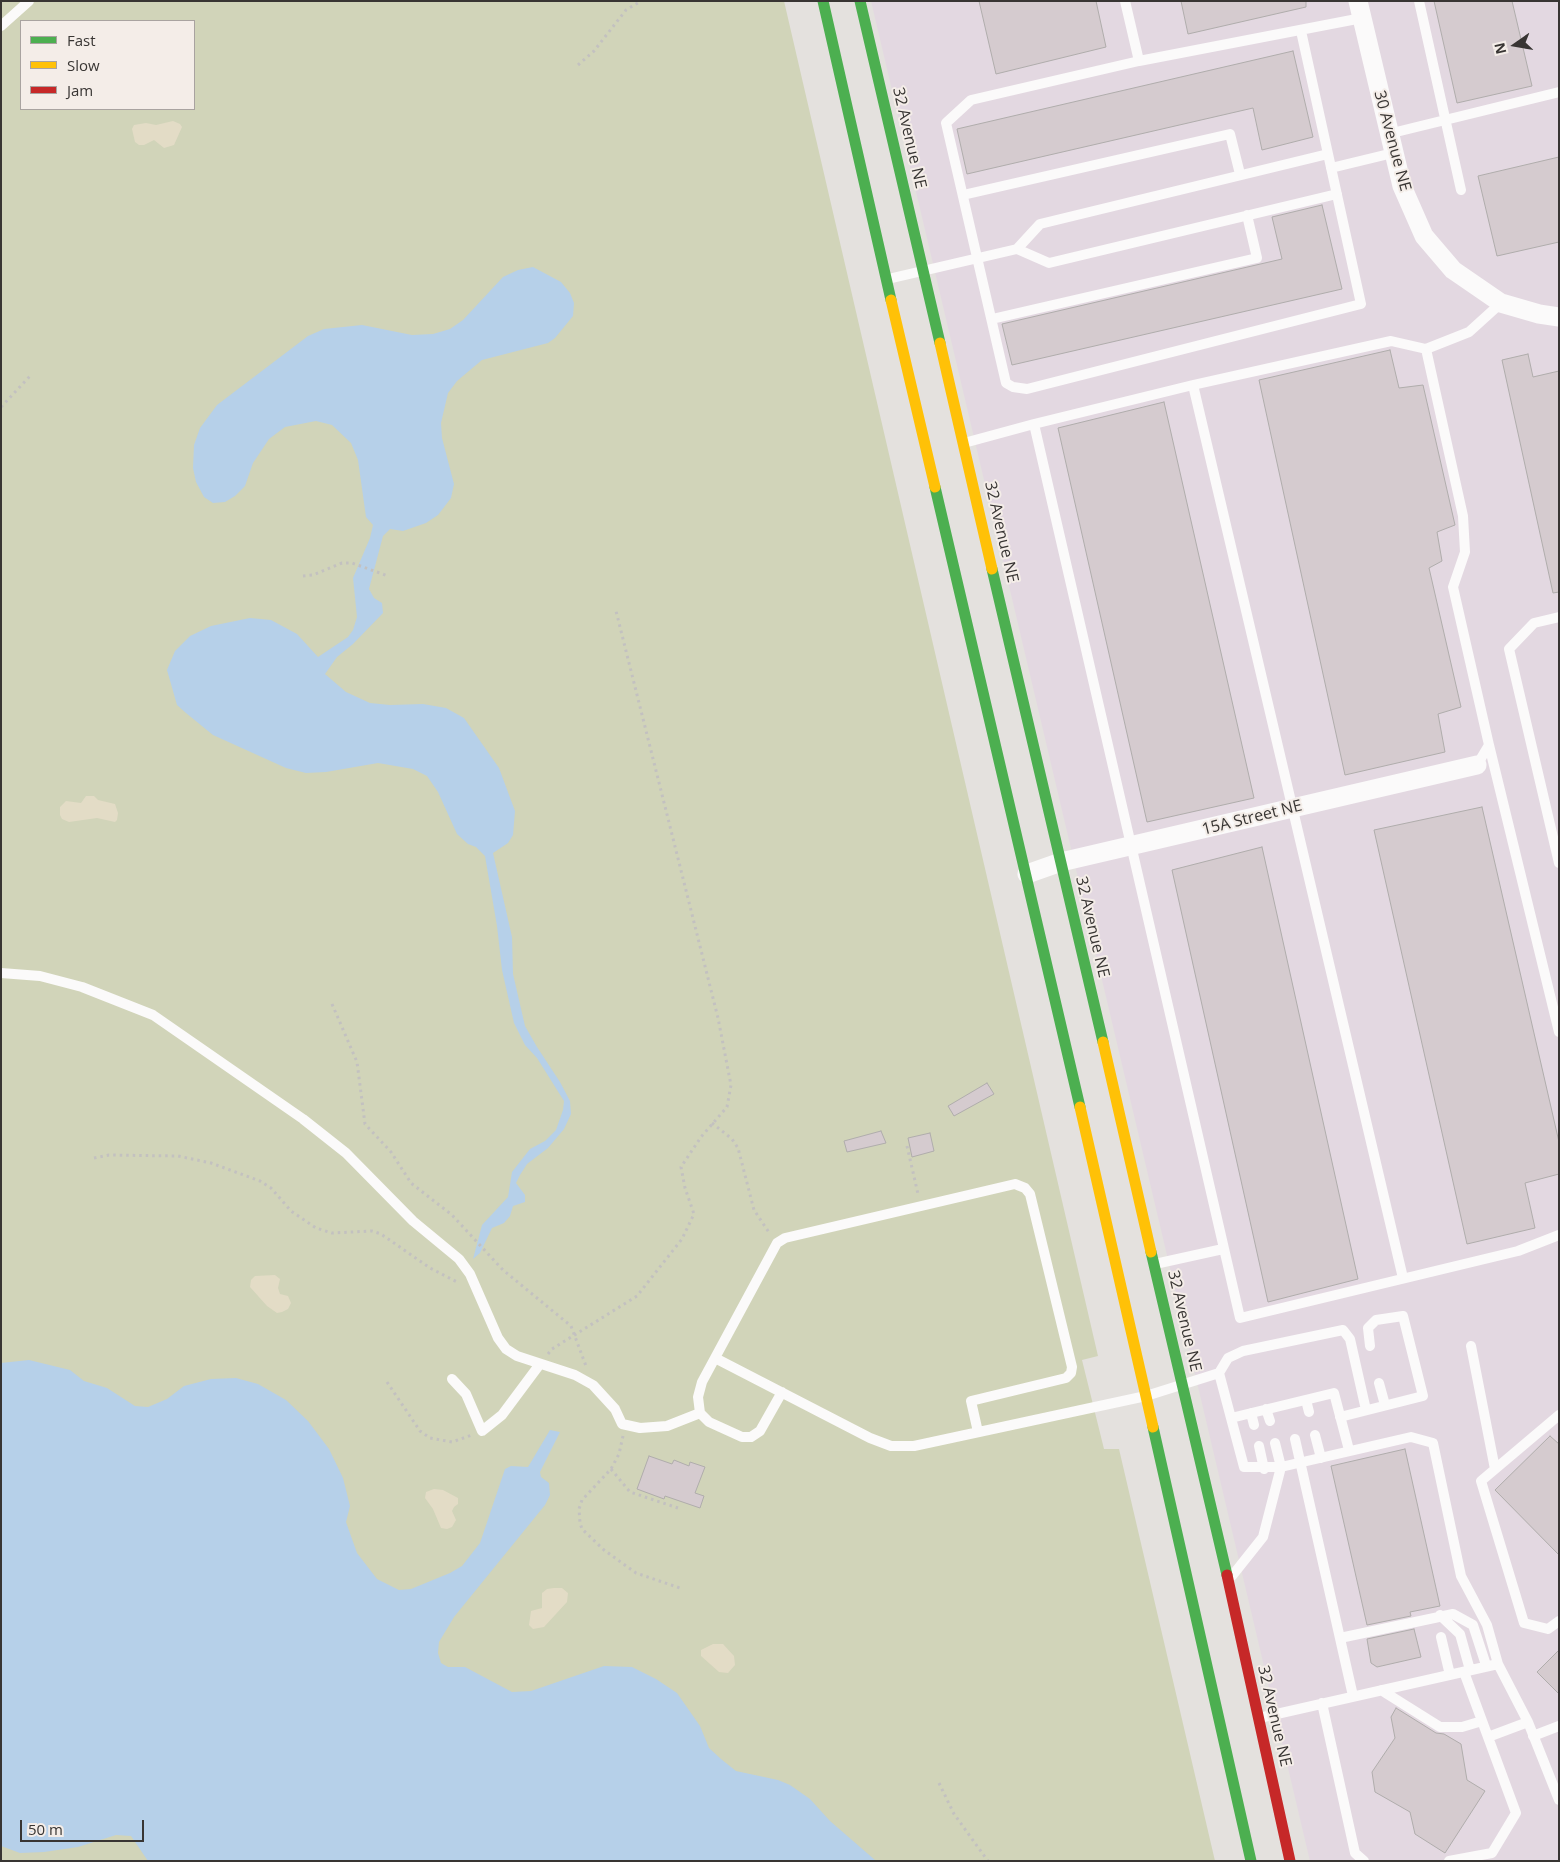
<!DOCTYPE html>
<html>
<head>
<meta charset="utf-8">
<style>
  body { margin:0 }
  #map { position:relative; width:1560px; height:1862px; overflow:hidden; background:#e4e1de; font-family:"Open Sans",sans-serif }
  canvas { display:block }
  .frame { position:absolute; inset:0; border:2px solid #383533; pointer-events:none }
  .legend { position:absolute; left:20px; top:20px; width:175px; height:90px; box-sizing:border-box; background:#f4ede8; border:1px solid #a9a3a0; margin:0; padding:6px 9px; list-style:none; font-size:15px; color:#383533 }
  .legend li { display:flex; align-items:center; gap:10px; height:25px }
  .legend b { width:25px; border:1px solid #a9a3a0 }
  .north { position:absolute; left:1490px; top:20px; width:50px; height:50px; -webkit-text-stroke:4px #f4ede8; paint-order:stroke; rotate:257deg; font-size:14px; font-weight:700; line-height:20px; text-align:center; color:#383533 }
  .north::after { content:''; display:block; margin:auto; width:18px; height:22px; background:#383533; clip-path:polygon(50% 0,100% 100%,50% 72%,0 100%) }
  .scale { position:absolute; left:20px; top:1820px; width:124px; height:22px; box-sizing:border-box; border:2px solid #383533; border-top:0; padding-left:6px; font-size:15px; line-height:18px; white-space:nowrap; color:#383533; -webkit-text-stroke:4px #f4ede8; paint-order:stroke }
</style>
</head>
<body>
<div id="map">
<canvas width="1560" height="1862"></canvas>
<div class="frame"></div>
<ul class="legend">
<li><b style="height:6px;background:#4caf50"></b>Fast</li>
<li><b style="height:6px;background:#ffc107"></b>Slow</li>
<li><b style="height:6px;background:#c62828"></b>Jam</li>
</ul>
<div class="north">N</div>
<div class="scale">50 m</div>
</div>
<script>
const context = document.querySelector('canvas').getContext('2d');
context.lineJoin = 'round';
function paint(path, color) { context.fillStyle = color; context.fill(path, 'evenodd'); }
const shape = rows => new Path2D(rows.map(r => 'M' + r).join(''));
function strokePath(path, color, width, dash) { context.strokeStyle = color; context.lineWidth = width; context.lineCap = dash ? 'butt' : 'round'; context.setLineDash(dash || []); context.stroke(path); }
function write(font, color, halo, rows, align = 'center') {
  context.font = font + ' "Open Sans",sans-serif'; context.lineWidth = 4; context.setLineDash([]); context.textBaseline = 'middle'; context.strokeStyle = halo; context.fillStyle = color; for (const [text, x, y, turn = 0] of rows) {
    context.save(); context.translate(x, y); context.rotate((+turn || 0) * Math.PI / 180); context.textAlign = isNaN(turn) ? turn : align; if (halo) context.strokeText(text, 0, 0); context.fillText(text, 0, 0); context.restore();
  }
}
const industrial = shape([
  [871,1,1559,1,1559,1861,1310,1861]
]);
const green = shape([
  [1,1,784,1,1098,1356,1082,1360,1104,1449,1119,1449,1215,1861,1,1861],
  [21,21,194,21,194,109,21,109]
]);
const sand = shape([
  [173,121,180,124,182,127,174,145,164,148,154,140,144,145,139,145,135,142,132,129,134,125,146,123,156,125],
  [86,796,94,796,98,800,115,804,118,813,117,820,115,822,97,818,69,822,62,819,60,815,60,807,66,801,81,803],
  [275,1275,280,1279,278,1288,280,1294,288,1296,291,1303,288,1309,282,1312,277,1313,267,1306,250,1287,251,1280,255,1276],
  [434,1489,443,1490,458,1498,458,1504,454,1507,452,1511,456,1520,452,1527,447,1529,441,1528,433,1509,425,1498,426,1492],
  [554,1588,562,1588,568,1593,567,1602,544,1627,533,1629,529,1625,531,1611,542,1608,542,1593,547,1589],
  [713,1644,723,1644,734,1656,735,1665,728,1673,719,1672,701,1656,701,1650]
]);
const water = shape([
  [533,267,561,282,570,293,574,303,573,316,555,338,548,343,482,360,457,381,448,393,441,423,442,438,454,484,451,498,438,515,426,523,403,531,390,529,383,536,369,589,374,598,382,603,383,613,353,644,337,657,325,674,346,692,370,703,390,705,423,704,446,708,464,718,499,768,515,811,513,835,508,843,493,853,512,937,513,974,525,1026,537,1047,560,1082,570,1101,571,1114,564,1129,548,1148,527,1164,520,1175,516,1183,525,1195,525,1202,513,1206,510,1216,504,1223,492,1228,480,1253,473,1259,482,1225,508,1197,512,1172,530,1149,545,1141,556,1130,563,1110,564,1101,537,1058,525,1045,514,1023,502,970,497,926,485,856,476,847,468,844,457,834,438,792,427,776,413,769,378,763,326,772,306,773,286,768,213,735,186,713,177,705,167,670,175,651,190,636,211,626,250,618,271,620,297,634,318,657,348,637,353,630,357,617,353,578,370,538,373,525,366,517,358,460,351,443,332,425,316,421,285,427,269,439,253,463,245,486,235,496,225,502,213,503,204,497,196,482,193,468,194,445,200,428,217,405,308,336,324,329,362,325,412,335,433,334,450,329,463,320,503,277,518,270],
  [29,1360,70,1370,84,1381,107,1388,135,1406,148,1407,167,1399,184,1386,211,1379,236,1378,258,1384,286,1400,308,1421,329,1449,343,1478,350,1506,346,1522,357,1553,377,1579,399,1590,411,1589,450,1573,462,1566,480,1543,505,1469,511,1466,528,1467,550,1430,560,1432,540,1472,541,1477,549,1483,550,1495,545,1505,454,1617,439,1642,438,1653,441,1663,448,1667,465,1667,512,1692,531,1691,604,1666,632,1667,656,1679,677,1693,700,1726,709,1748,721,1759,736,1771,778,1780,790,1785,810,1799,830,1821,875,1860,889,1861,148,1861,131,1836,116,1835,78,1847,44,1852,20,1853,1,1846,1,1363]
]);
const building = shape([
  [979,1,1096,1,1106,47,996,74,979,1],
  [1181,1,1306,1,1306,7,1188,34,1181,1],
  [1434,1,1512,1,1532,86,1457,103,1434,1],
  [1293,51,1313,137,1262,150,1253,108,967,174,957,129,1293,51],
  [1559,157,1559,242,1497,256,1478,176,1559,157],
  [1322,205,1342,289,1012,365,1002,324,1282,259,1272,217,1322,205],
  [1390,350,1399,388,1423,385,1455,525,1437,532,1442,561,1429,568,1461,707,1438,714,1445,752,1345,775,1259,380,1390,350],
  [1528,354,1533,377,1559,371,1559,592,1553,593,1502,360,1528,354],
  [1164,402,1254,798,1147,822,1058,428,1164,402],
  [1482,807,1559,1142,1559,1174,1525,1183,1535,1228,1467,1244,1374,830,1482,807],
  [1262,847,1358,1279,1268,1302,1172,870,1262,847],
  [987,1083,994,1094,954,1116,948,1106,987,1083],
  [881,1131,886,1143,847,1152,844,1141,881,1131],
  [930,1133,934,1151,912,1157,908,1138,930,1133],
  [1550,1436,1559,1444,1559,1555,1495,1490,1550,1436],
  [1405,1449,1440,1606,1410,1612,1411,1616,1367,1625,1331,1466,1405,1449],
  [649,1456,672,1464,674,1460,689,1466,690,1462,705,1467,695,1493,704,1496,700,1508,665,1496,664,1499,637,1489,649,1456],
  [1414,1629,1421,1657,1377,1667,1371,1663,1367,1639,1414,1629],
  [1559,1650,1559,1694,1537,1672,1559,1650],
  [1396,1708,1436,1733,1444,1734,1461,1744,1467,1780,1485,1791,1445,1853,1415,1834,1410,1812,1375,1792,1372,1772,1395,1738,1391,1717,1396,1708]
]);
const path = shape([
  [578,65,594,51,626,10,641,1],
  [1,407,31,375],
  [303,576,313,575,342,563,352,563,388,576],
  [332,1004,357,1062,365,1124,391,1152,411,1183,452,1215,503,1270,571,1326,586,1366],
  [712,1123,732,1139,738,1148,754,1210,770,1234],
  [907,1146,918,1194],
  [94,1158,109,1155,178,1156,211,1163,260,1181,271,1188,291,1211,316,1228,332,1233,372,1231,381,1234,430,1268,459,1283],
  [548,1354,552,1349,637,1296,682,1239,694,1214,685,1188,681,1167,701,1137,727,1107,731,1085,718,1018,616,611],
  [387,1382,420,1431,430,1438,452,1442,472,1435],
  [623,1436,619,1454,611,1469,582,1500,579,1509,580,1523,582,1529,604,1550,636,1573,680,1588],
  [611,1469,630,1492,678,1508],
  [939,1783,954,1814,988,1861]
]);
const lane = shape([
  [1125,1,1139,61],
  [1419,1,1461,190],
  [1,26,29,1],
  [1301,31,1361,304,1027,389,1013,387,1006,383,946,123,971,100,1139,61,1362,18],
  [1388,134,1559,92],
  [1331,168,1393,153],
  [963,195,1230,134,1240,174],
  [1017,249,1040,224,1328,154],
  [888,279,1017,249,1049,263,1337,194],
  [992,319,1257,258,1247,215],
  [1193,385,1403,1278],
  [1034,424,1193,385,1391,341,1426,349],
  [964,443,1034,424,1240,1318,1518,1251,1559,1235],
  [1559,617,1534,623,1509,649,1559,863],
  [1489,745,1559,1032],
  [1477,765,1489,745,1453,587,1465,552,1463,516,1426,349,1469,332,1501,303],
  [1,973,40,976,82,987,153,1015,303,1119,346,1153,413,1221,459,1259,470,1274,498,1338,506,1349,517,1356,575,1375,593,1385,615,1409,622,1424,640,1428,667,1426,700,1413],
  [1155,1264,1223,1249],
  [1471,1346,1495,1469],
  [715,1358,870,1438,891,1446,914,1446,1146,1396,1219,1373,1228,1358,1243,1351,1343,1330,1350,1339,1366,1410],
  [1219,1373,1244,1467,1281,1467,1411,1437,1433,1443,1461,1576,1487,1625,1498,1664],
  [452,1379,466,1394,482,1431,502,1415,540,1364],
  [1379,1383,1385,1405],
  [782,1392,760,1431,751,1437,742,1437,709,1422,700,1413,698,1397,702,1382,777,1243,785,1238,1015,1184,1025,1188,1030,1194,1072,1367,1071,1373,1066,1378,971,1401,978,1432],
  [1306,1400,1309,1412],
  [1266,1409,1270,1421],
  [1251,1413,1254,1425],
  [1559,1415,1481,1481,1524,1623,1548,1629,1559,1621],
  [1340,1417,1423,1396,1403,1316,1376,1320,1368,1328,1370,1346],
  [1231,1418,1334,1393,1349,1450],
  [1315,1435,1321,1458],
  [1295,1439,1353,1696],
  [1259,1446,1264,1469],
  [1232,1576,1263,1537,1281,1467,1275,1443],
  [1440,1615,1460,1634,1470,1670],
  [1441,1637,1450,1675],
  [1340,1638,1453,1614,1473,1625,1486,1665],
  [1381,1690,1440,1727,1462,1727,1482,1721],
  [1322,1703,1355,1853,1364,1861],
  [1259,1718,1498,1664,1528,1722,1559,1800],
  [1533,1736,1559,1726],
  [1488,1737,1528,1722],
  [1449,1861,1492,1853,1516,1813,1464,1672]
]);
const street = shape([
  [1358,1,1402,186,1424,236,1453,270,1501,303,1539,314,1559,317],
  [1027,874,1061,862,1477,765]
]);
const fast = shape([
  [823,1,891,300],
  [860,1,940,343],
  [935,487,1080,1107],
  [992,569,1103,1042],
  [1151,1252,1227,1575],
  [1153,1427,1251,1861]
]);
const slow = shape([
  [891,300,935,487],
  [940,343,992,569],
  [1103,1042,1151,1252],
  [1080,1107,1153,1427]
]);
const jam = shape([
  [1227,1575,1290,1861]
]);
const streetNames = [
  ["32 Avenue NE",909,138,77],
  ["30 Avenue NE",1392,141,75],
  ["32 Avenue NE",1001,532,77],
  ["15A Street NE",1252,818,-14],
  ["32 Avenue NE",1092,927,77],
  ["32 Avenue NE",1184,1321,77],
  ["32 Avenue NE",1274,1716,77]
];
paint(industrial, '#e3d8e1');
paint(green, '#d1d4b9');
paint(sand, '#e3dcc6');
paint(water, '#b6d0e9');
paint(building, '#d5cbcf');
strokePath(building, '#b0adac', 1);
strokePath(path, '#c3c1c0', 3, [2.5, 4]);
strokePath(lane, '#fbfafa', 10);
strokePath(street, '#fbfafa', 19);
strokePath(fast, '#4caf50', 11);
strokePath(slow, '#ffc107', 11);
strokePath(jam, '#c62828', 11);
write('16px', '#383533', '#f4ede8', streetNames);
</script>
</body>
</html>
